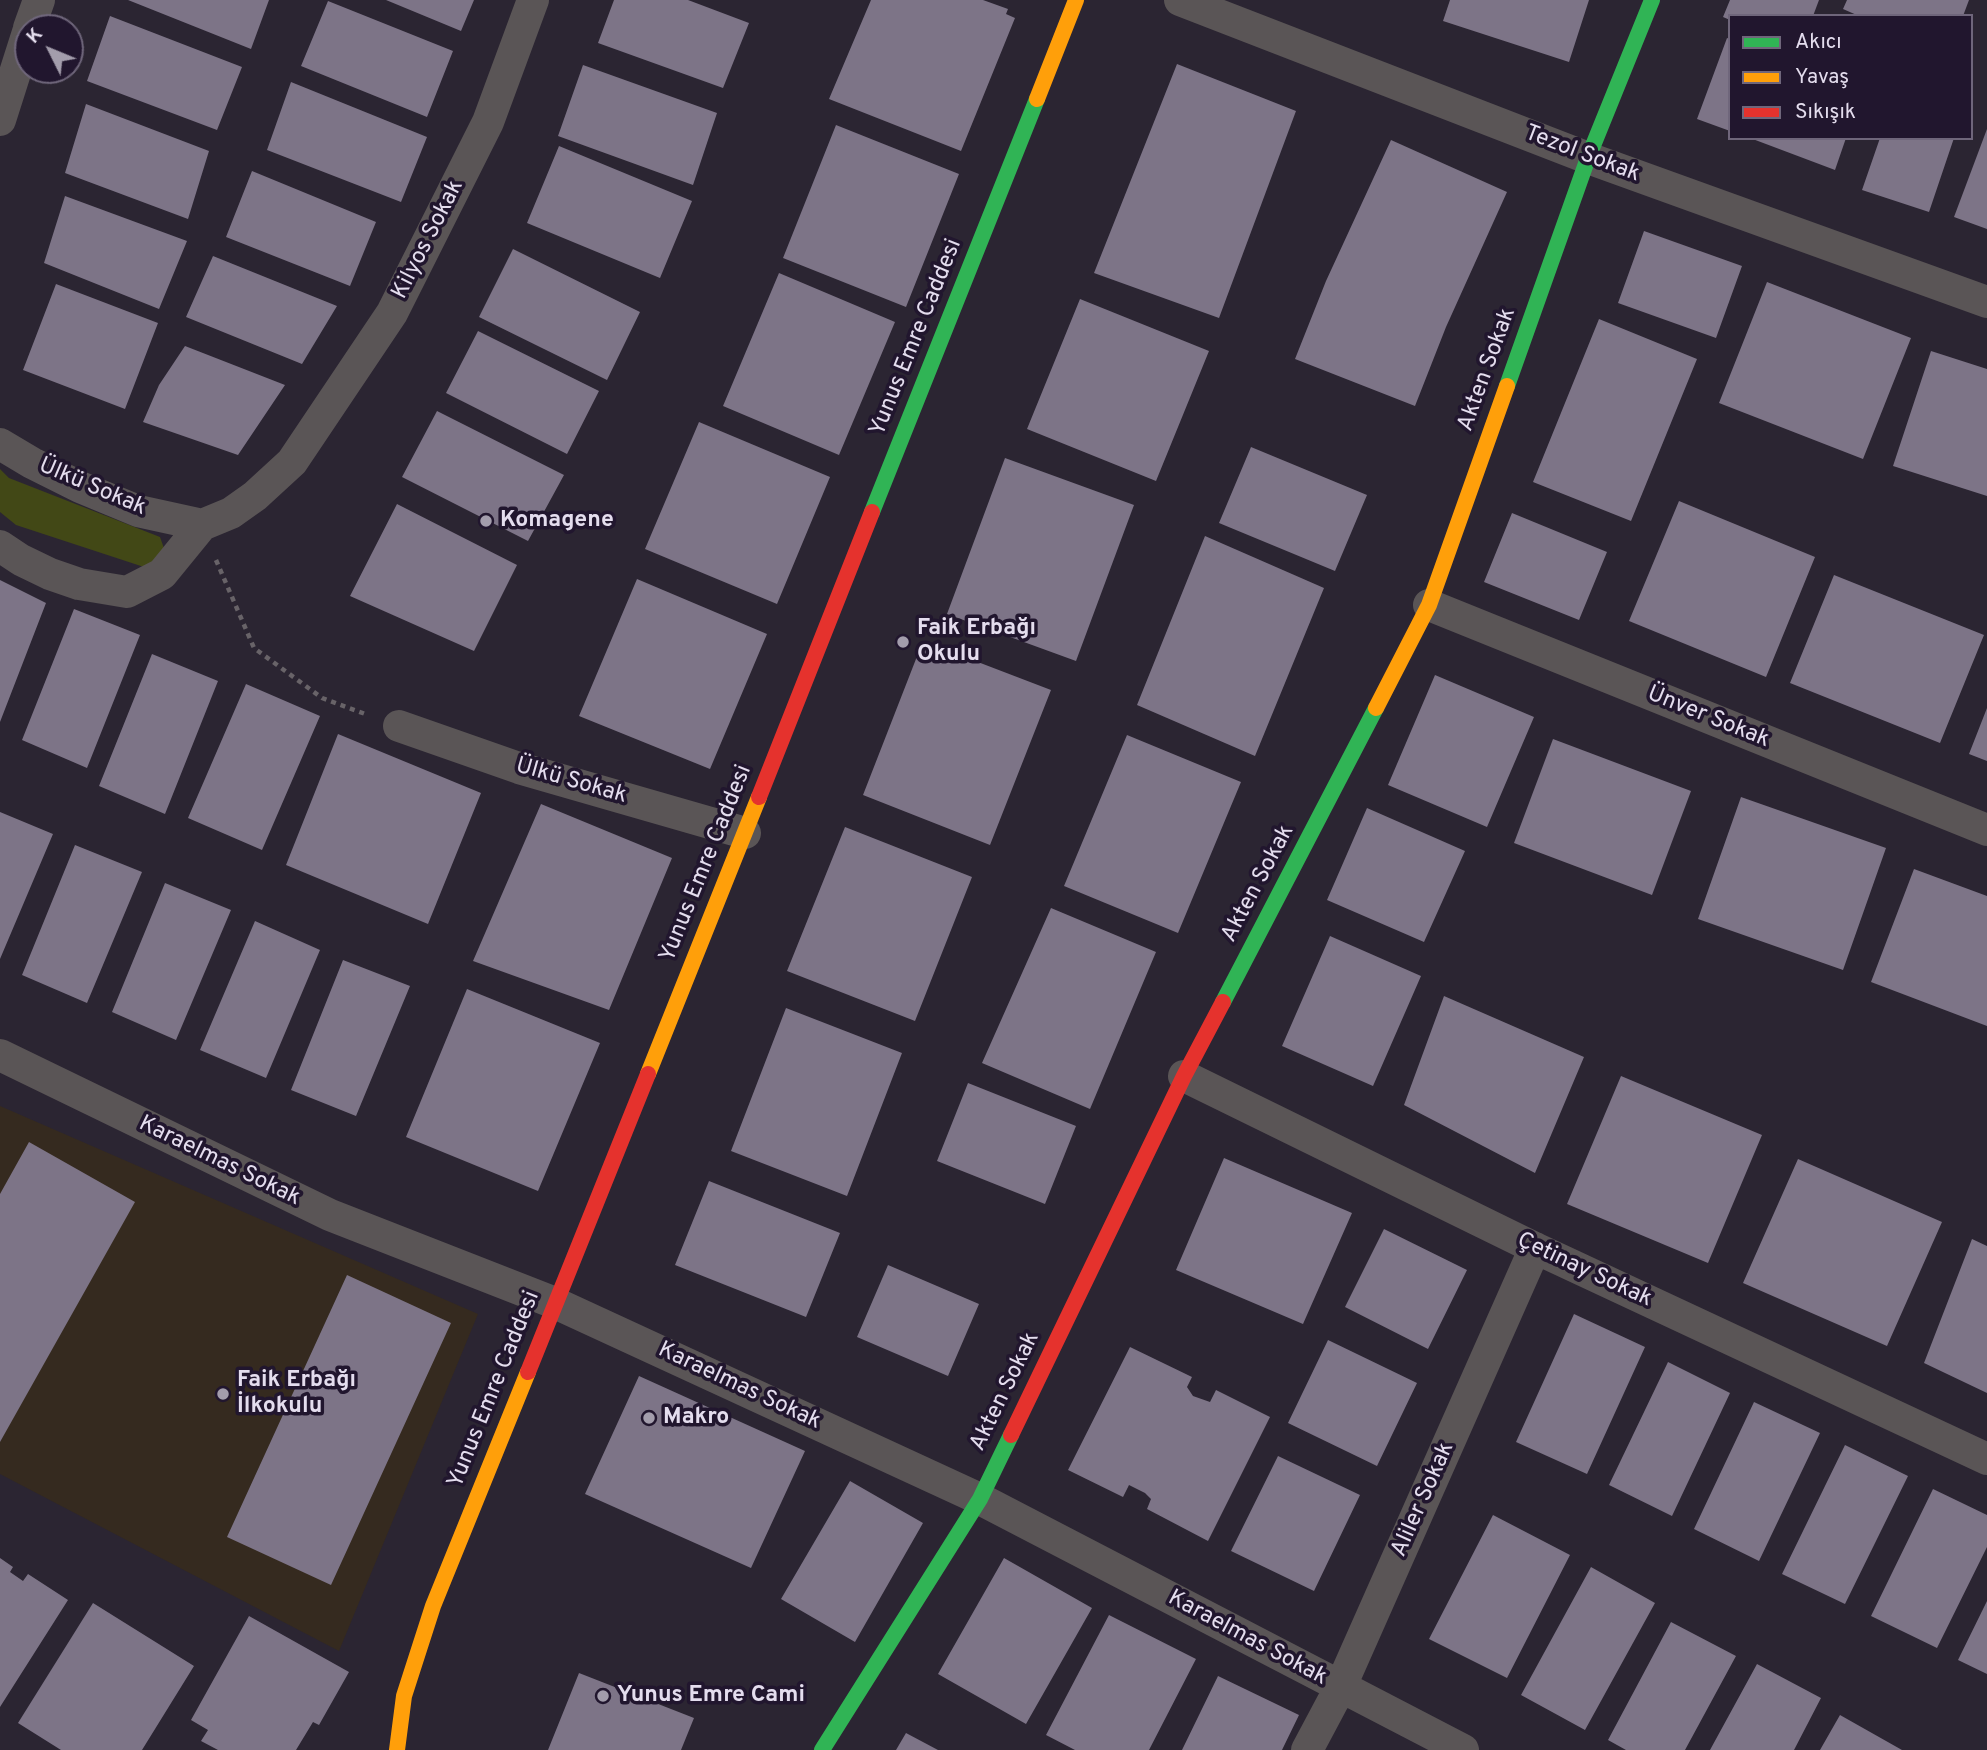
<!DOCTYPE html>
<html>
<head>
<meta charset="utf-8">
<style>
  body { margin:0 }
  #map { position:relative; width:1987px; height:1750px; overflow:hidden; background:#2b2532; font-family:Overpass,sans-serif }
  canvas { display:block }
  .legend { position:absolute; left:1728px; top:14px; width:245px; height:126px; box-sizing:border-box; background:#21162e; border:2px solid #6f667b; margin:0; padding:9px 12px; list-style:none; font-size:21px; color:#e4ddee }
  .legend li { display:flex; align-items:center; gap:14px; height:35px }
  .legend b { width:35px; border:2px solid #6f667b }
  .north { position:absolute; left:14px; top:14px; width:70px; height:70px; box-sizing:border-box; background:#21162e; border:2px solid #6f667b; border-radius:50%; rotate:313deg; font-size:19px; font-weight:700; line-height:28px; text-align:center; color:#e4ddee }
  .north::after { content:''; display:block; margin:auto; width:24px; height:32px; background:#a39dac; clip-path:polygon(50% 0,100% 100%,50% 72%,0 100%) }
</style>
</head>
<body>
<div id="map">
<canvas width="1987" height="1750"></canvas>
<ul class="legend">
<li><b style="height:9px;background:#30b455"></b>Akıcı</li>
<li><b style="height:9px;background:#ff9f0a"></b>Yavaş</li>
<li><b style="height:9px;background:#e5322d"></b>Sıkışık</li>
</ul>
<div class="north">K</div>
</div>
<script>
const context = document.querySelector('canvas').getContext('2d');
context.lineJoin = 'round';
function paint(path, color) { context.fillStyle = color; context.fill(path, 'evenodd'); }
const shape = rows => new Path2D(rows.map(r => 'M' + r).join(''));
function strokePath(path, color, width, dash) { context.strokeStyle = color; context.lineWidth = width; context.lineCap = dash ? 'butt' : 'round'; context.setLineDash(dash || []); context.stroke(path); }
function write(font, color, halo, rows, align = 'center') {
  context.font = font + ' Overpass,sans-serif'; context.lineWidth = 7; context.setLineDash([]); context.textBaseline = 'middle'; context.strokeStyle = halo; context.fillStyle = color; for (const [text, x, y, turn = 0] of rows) {
    context.save(); context.translate(x, y); context.rotate((+turn || 0) * Math.PI / 180); context.textAlign = isNaN(turn) ? turn : align; if (halo) context.strokeText(text, 0, 0); context.fillText(text, 0, 0); context.restore();
  }
}
const education = shape([
  [0,1106,478,1314,339,1651,0,1474]
]);
const green = shape([
  [0,469,9,478,160,537,166,554,147,568,16,525,0,512]
]);
const building = shape([
  [128,0,269,0,251,49],
  [386,0,474,0,461,31],
  [614,0,688,0,749,23,723,88,598,43],
  [871,0,983,0,1008,9,1006,14,1015,18,961,151,829,99],
  [1450,0,1589,0,1569,62,1443,21],
  [1730,0,1819,0,1813,16,1730,16,1730,20,1723,17],
  [1847,0,1969,0,1963,16,1859,16,1843,9],
  [328,1,453,51,427,117,301,66],
  [110,16,242,67,217,130,87,81],
  [1727,38,1730,39,1730,131,1697,119],
  [1177,64,1296,111,1219,318,1094,273],
  [583,65,717,113,693,185,558,136],
  [291,82,427,137,401,202,267,150],
  [86,104,209,151,188,219,65,173],
  [836,125,959,174,906,307,783,258],
  [1987,129,1987,229,1954,217],
  [1750,138,1846,138,1835,170],
  [1880,138,1954,138,1929,212,1862,190],
  [1391,140,1507,192,1446,327,1415,406,1295,359,1326,281],
  [559,146,692,201,660,278,527,223],
  [252,171,376,222,350,286,226,237],
  [65,196,187,241,159,309,44,263],
  [1644,231,1742,266,1716,338,1618,303],
  [513,249,640,312,607,380,479,317],
  [213,256,337,306,302,364,186,317],
  [779,273,895,322,839,455,723,406],
  [1767,282,1911,338,1863,459,1719,403],
  [56,284,158,323,125,409,23,370],
  [1080,299,1209,351,1156,481,1027,429],
  [1599,319,1697,359,1631,521,1533,482],
  [478,331,599,391,567,454,446,393],
  [185,346,285,385,238,455,143,422,159,385],
  [1931,351,1987,369,1987,496,1893,466],
  [437,411,564,475,528,541,402,477],
  [699,422,830,477,777,604,645,549],
  [1251,447,1367,495,1335,571,1219,523],
  [1005,458,1134,505,1076,661,947,614],
  [1679,501,1815,557,1766,677,1629,621],
  [397,504,517,565,474,651,350,596],
  [1512,513,1607,552,1579,620,1484,582],
  [1205,536,1324,588,1255,756,1137,705],
  [1834,575,1984,635,1940,743,1790,683],
  [637,579,767,634,710,769,579,716],
  [0,580,46,603,0,722],
  [74,609,140,635,87,768,22,740],
  [923,641,1051,690,990,845,863,795],
  [152,654,218,681,165,814,99,786],
  [1435,675,1534,717,1487,827,1388,785],
  [246,684,320,716,262,850,188,818],
  [1987,708,1987,761,1969,754],
  [338,734,481,793,428,924,286,865],
  [1127,735,1241,782,1178,933,1064,886],
  [1553,739,1691,791,1652,895,1514,843],
  [1741,797,1886,848,1843,970,1698,919],
  [541,804,672,858,609,1010,473,961],
  [1367,808,1465,851,1424,942,1327,900],
  [0,812,53,834,0,959],
  [845,827,972,877,915,1021,787,971],
  [75,845,142,872,87,1003,22,975],
  [1914,869,1987,896,1987,1026,1871,982],
  [165,883,231,910,176,1040,112,1012],
  [1051,908,1156,952,1090,1109,982,1063],
  [255,921,320,950,266,1078,200,1050],
  [1330,936,1421,976,1373,1086,1282,1046],
  [343,960,410,986,356,1116,291,1090],
  [467,989,600,1043,538,1191,406,1137],
  [1444,996,1584,1057,1535,1173,1404,1105],
  [786,1008,902,1053,847,1196,731,1151],
  [1621,1076,1762,1135,1708,1263,1567,1204],
  [968,1083,1076,1126,1045,1204,937,1161],
  [29,1142,135,1202,0,1442,0,1194],
  [1224,1158,1352,1213,1303,1324,1176,1270],
  [1798,1159,1942,1222,1887,1346,1743,1283],
  [709,1181,840,1233,806,1317,675,1265],
  [1384,1229,1467,1270,1428,1349,1345,1307],
  [1972,1239,1987,1246,1987,1393,1924,1363],
  [888,1265,979,1304,948,1376,857,1337],
  [347,1275,451,1323,331,1585,227,1537],
  [1574,1314,1645,1347,1587,1474,1516,1442],
  [1328,1340,1417,1383,1377,1466,1288,1423],
  [1130,1347,1192,1377,1187,1387,1193,1396,1210,1402,1216,1390,1270,1417,1208,1541,1147,1509,1151,1499,1145,1493,1129,1485,1123,1497,1068,1470],
  [1668,1362,1730,1393,1672,1516,1609,1485],
  [639,1376,805,1451,751,1568,585,1494],
  [1754,1402,1820,1433,1759,1561,1694,1529],
  [1845,1445,1908,1476,1845,1604,1782,1574],
  [1278,1456,1360,1495,1314,1591,1231,1551],
  [850,1481,923,1523,855,1642,781,1599],
  [1933,1489,1987,1515,1987,1547,1937,1648,1871,1616],
  [1493,1515,1570,1555,1507,1678,1429,1639],
  [0,1558,13,1567,10,1572,23,1581,28,1574,68,1600,0,1707],
  [1004,1558,1092,1608,1026,1724,938,1674],
  [1591,1567,1655,1603,1585,1730,1521,1695],
  [1987,1601,1987,1674,1958,1660],
  [93,1603,194,1666,142,1750,61,1750,18,1723],
  [1109,1615,1196,1659,1149,1750,1075,1750,1046,1735],
  [249,1616,349,1672,319,1725,313,1722,296,1750,218,1750,201,1741,208,1730,191,1720],
  [1671,1622,1736,1656,1685,1750,1626,1750,1608,1740],
  [1757,1664,1821,1698,1794,1750,1710,1750],
  [579,1673,694,1718,681,1750,548,1750],
  [1218,1676,1299,1715,1282,1750,1182,1750],
  [1840,1715,1902,1750,1820,1750],
  [906,1733,938,1750,896,1750]
]);
const path = shape([
  [216,560,254,648,322,698,368,715]
]);
const street = shape([
  [1180,0,1588,158,1987,302],
  [29,28,39,0],
  [0,120,28,32],
  [0,444,32,463,80,487,138,511,202,525,231,513,255,496,292,462,392,313,488,122,533,0],
  [0,546,21,560,50,574,79,584,127,592,162,574,202,525],
  [1429,605,1987,830],
  [399,726,519,768,745,833],
  [0,1055,330,1215,555,1303,980,1499,1463,1750],
  [1184,1076,1535,1248,1987,1459],
  [1307,1750,1340,1688,1535,1248]
]);
const fast = shape([
  [1507,386,1588,158,1652,0],
  [872,512,1037,99],
  [1223,1002,1376,708],
  [822,1750,980,1499,1011,1435]
]);
const slow = shape([
  [1037,99,1076,0],
  [1376,708,1429,605,1507,386],
  [648,1074,759,797],
  [397,1750,404,1696,433,1606,528,1372]
]);
const jam = shape([
  [759,797,872,512],
  [528,1372,648,1074],
  [1011,1435,1184,1076,1223,1002]
]);
const markers = [
  [486,521,7,"#a39dac"],
  [903,642,7,"#a39dac"],
  [223,1394,7,"#a39dac"],
  [649,1418,7,"#a39dac"],
  [603,1696,7,"#a39dac"]
];
const streetNames = [
  ["Tezol Sokak",1582,155,21],
  ["Kilyos Sokak",429,240,-63],
  ["Yunus Emre Caddesi",917,338,-68],
  ["Akten Sokak",1488,370,-70],
  ["Ülkü Sokak",92,488,23],
  ["Ünver Sokak",1708,718,22],
  ["Ülkü Sokak",571,782,16],
  ["Yunus Emre Caddesi",707,864,-68],
  ["Akten Sokak",1259,884,-62],
  ["Karaelmas Sokak",219,1162,26],
  ["Çetinay Sokak",1584,1271,25],
  ["Karaelmas Sokak",739,1387,25],
  ["Yunus Emre Caddesi",495,1390,-68],
  ["Akten Sokak",1006,1392,-64],
  ["Aliler Sokak",1424,1500,-66],
  ["Karaelmas Sokak",1247,1639,28]
];
const poiNames = [
  ["Komagene",500,521],
  ["Faik Erbağı",917,629],
  ["Okulu",917,655],
  ["Faik Erbağı",237,1381],
  ["İlkokulu",237,1407],
  ["Makro",663,1418],
  ["Yunus Emre Cami",617,1696]
];
paint(education, '#352a1f');
paint(green, '#424816');
paint(building, '#7d7487');
strokePath(path, '#686368', 4.5, [5, 5]);
strokePath(street, '#5a5556', 32);
strokePath(fast, '#30b455', 16);
strokePath(slow, '#ff9f0a', 16);
strokePath(jam, '#e5322d', 16);
for (const [x, y, r, color] of markers) { const dot = new Path2D(); dot.arc(x, y, r, 0, 2 * Math.PI); context.fillStyle = color; context.fill(dot); strokePath(dot, '#21162e', 2.5); }
write('23px', '#e4ddee', '#21162e', streetNames);
write('bold 23px', '#e4ddee', '#21162e', poiNames, 'left');
</script>
</body>
</html>
